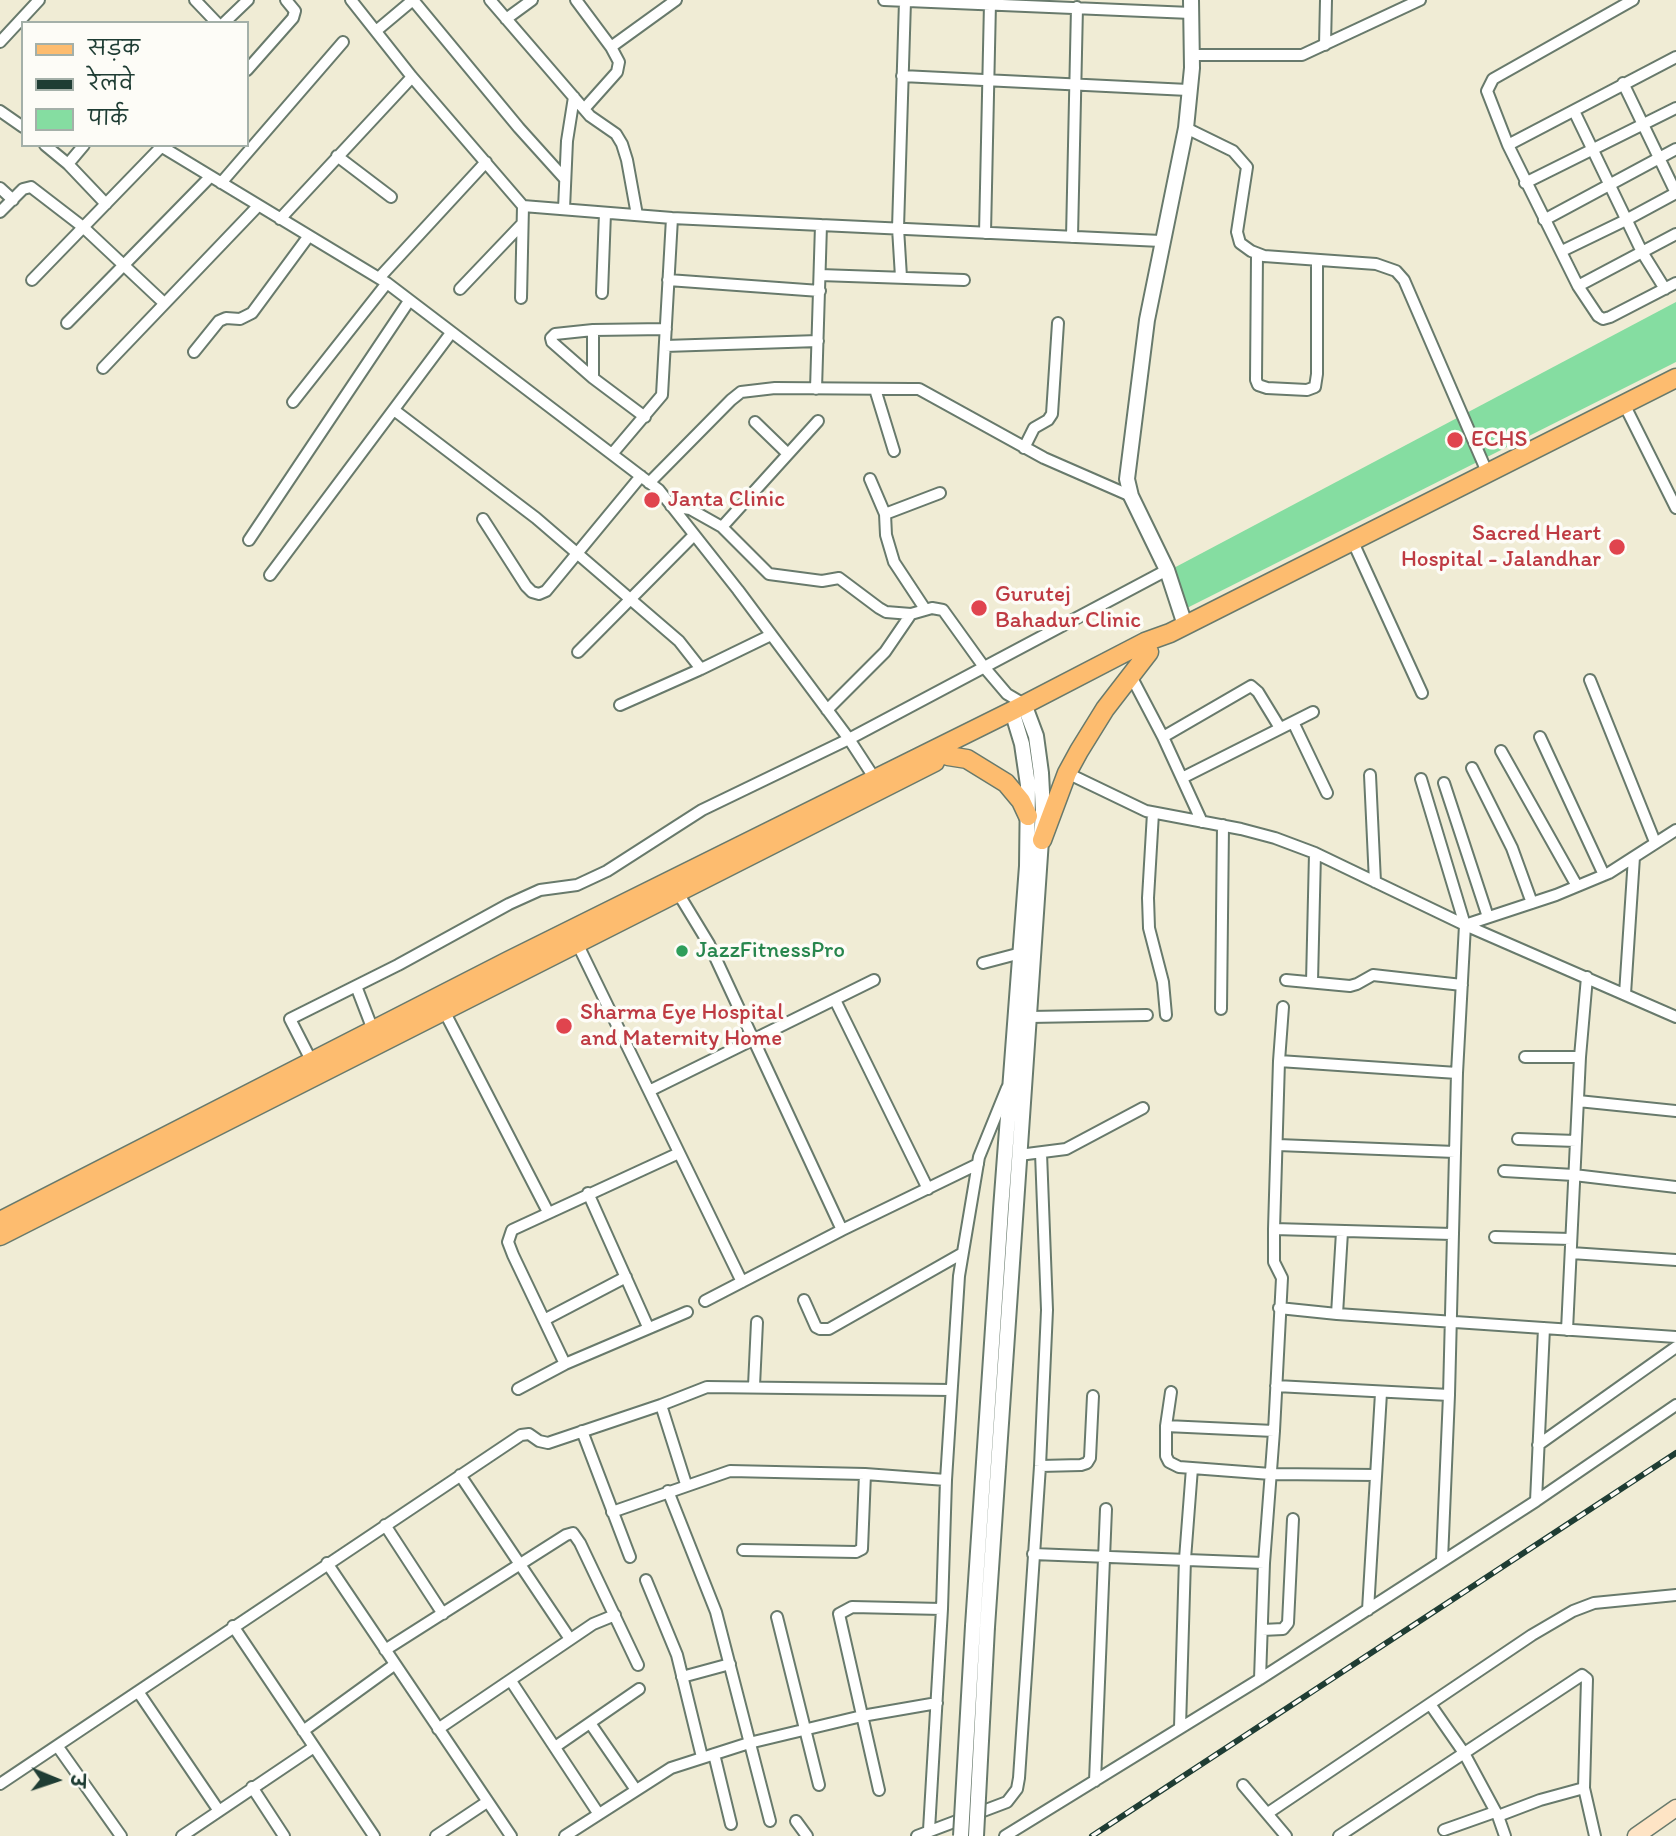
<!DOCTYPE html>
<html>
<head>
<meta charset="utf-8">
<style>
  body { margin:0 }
  #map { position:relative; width:1676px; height:1836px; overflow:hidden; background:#f0ecd5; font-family:Itim,"Playpen Sans Deva",sans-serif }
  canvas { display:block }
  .legend { position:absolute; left:21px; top:21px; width:228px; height:126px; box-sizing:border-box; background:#fdfcf7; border:2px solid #a4b0a9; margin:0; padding:9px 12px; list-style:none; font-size:21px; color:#1f3d34 }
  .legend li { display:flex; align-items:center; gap:14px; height:35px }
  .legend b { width:35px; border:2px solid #a4b0a9 }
  .north { position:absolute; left:21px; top:1745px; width:70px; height:70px; -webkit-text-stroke:5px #fdfcf7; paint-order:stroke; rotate:92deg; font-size:19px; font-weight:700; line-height:28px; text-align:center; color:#1f3d34 }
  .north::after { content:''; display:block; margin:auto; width:24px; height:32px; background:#1f3d34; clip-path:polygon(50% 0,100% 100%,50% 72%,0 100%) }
</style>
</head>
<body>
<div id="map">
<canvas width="1676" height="1836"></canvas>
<ul class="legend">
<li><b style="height:9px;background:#fdbc6f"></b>सड़क</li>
<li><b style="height:9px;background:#1f3d34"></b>रेलवे</li>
<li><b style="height:19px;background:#85dda1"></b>पार्क</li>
</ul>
<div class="north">उ</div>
</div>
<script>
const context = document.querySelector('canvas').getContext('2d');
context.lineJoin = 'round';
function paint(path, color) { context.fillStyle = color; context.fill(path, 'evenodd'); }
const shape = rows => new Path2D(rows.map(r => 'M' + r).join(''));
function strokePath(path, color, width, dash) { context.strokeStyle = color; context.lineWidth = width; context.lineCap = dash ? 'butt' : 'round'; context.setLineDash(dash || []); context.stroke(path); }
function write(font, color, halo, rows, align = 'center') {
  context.font = font + ' Itim,sans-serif'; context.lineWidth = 7; context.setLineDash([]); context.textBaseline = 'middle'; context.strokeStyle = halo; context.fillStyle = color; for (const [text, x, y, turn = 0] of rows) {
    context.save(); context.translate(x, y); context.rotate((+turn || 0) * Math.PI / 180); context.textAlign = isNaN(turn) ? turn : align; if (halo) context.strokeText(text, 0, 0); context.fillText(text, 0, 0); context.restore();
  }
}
const green = shape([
  [1676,302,1676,362,1185,609,1170,570]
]);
const minor = shape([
  [195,0,217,23],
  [351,0,412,77,523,206,521,298],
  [413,0,519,128,565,179],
  [490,0,590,116,616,134,622,144,627,160,637,215],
  [576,0,611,47,619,62,617,72,584,109],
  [884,0,1191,13],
  [506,19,532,0],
  [224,23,248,0],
  [376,31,413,0],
  [0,42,39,0],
  [1325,45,1326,0],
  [611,47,676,0],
  [1191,55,1302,55,1420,0],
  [1676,57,1508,145,1578,286,1598,316,1603,319,1610,317,1676,283],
  [247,70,293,18,295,11,286,0],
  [902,76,1188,90],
  [0,111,23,127],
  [1574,111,1642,252,1665,289],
  [1186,128,1233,151,1247,167,1237,232,1240,243,1251,251,1264,256,1376,264,1396,271,1404,280,1487,472],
  [45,145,68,164,84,145],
  [159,145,387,283,659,490,738,590,849,739,875,779],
  [1508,145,1487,91,1493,79,1633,0],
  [337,156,391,197],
  [68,164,106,204],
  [221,183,343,42],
  [1525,183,1676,108],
  [0,188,13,200],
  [523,206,672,218,1161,241],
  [564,209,567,141,574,97],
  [0,212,23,189,31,187,83,227,164,303],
  [280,219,412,77],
  [1544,220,1676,149],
  [985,233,990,3],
  [1072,237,1077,7],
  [1562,251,1626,220,1676,193,1623,83],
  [1257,254,1256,380,1258,385,1267,388,1307,390,1315,387,1317,374,1317,260],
  [820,275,964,280],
  [901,277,898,228,905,1],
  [379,278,486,162],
  [32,280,161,147],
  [668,280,820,291],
  [1578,286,1676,234],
  [460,289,522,224],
  [602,293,605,213],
  [67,323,210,177],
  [593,330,593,378],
  [665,346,818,341],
  [194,352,219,321,226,318,240,319,252,313,308,237],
  [103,368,258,206],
  [816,389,821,225],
  [875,389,894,451],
  [293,402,387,283],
  [1624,404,1676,508],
  [394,410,536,518,679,641,701,669],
  [645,417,593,378,552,342,551,338,555,334,593,330,666,329],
  [755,422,788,454],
  [1024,448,1034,428,1048,420,1052,414,1058,323],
  [612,454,662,395,672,218],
  [870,479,885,514,886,535,894,562,925,609],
  [649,483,731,400,741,392,775,388,911,389,919,389,1044,458,1131,496],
  [671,506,690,509,722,527,769,574,822,581,839,578,879,608,886,612,911,614,932,608,943,610,984,667,1007,694,1024,704],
  [885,514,940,493],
  [483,519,526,586,532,592,539,594,546,591,641,476],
  [722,527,818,421],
  [249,540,409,301],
  [1352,540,1422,693],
  [270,575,451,333],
  [578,652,694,535],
  [1131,676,1163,737,1202,822],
  [1590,680,1655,842],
  [620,705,701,669,771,635],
  [827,710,885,652,911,614],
  [1293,722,1327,793],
  [1163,737,1251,686,1258,692,1280,728],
  [1540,737,1604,875],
  [1501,751,1577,886],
  [1472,768,1512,848,1532,903],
  [1067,773,1146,811,1241,829,1275,838,1315,853,1465,925,1676,1017],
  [1370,775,1375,882],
  [1182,778,1313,712],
  [1421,779,1465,925],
  [1444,783,1488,917],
  [1153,813,1148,898,1149,928,1163,982,1166,1015],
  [678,893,709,944,842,1230],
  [577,943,742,1282],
  [983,963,1021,953],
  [1286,980,1350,986,1357,984,1373,975,1462,985],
  [1312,982,1315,853],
  [356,986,373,1030],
  [1625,994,1634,857],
  [835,1000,928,1189],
  [442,1007,548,1212],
  [1221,1009,1223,825],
  [1029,1017,1147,1015],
  [1525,1057,1580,1057],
  [1279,1061,1457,1073],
  [312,1062,290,1019,398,965,509,904,540,890,577,885,607,871,702,810,849,739,1167,570],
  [649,1091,874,980],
  [1578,1101,1676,1111],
  [1518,1139,1576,1141],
  [1278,1145,1455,1152],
  [1019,1155,1066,1149,1143,1108],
  [1504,1171,1574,1175,1676,1187],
  [588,1193,648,1327],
  [1274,1229,1452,1234],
  [1495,1237,1571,1239],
  [1571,1253,1676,1260],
  [804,1300,816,1327,820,1329,829,1329,961,1254],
  [705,1301,842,1230,978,1164],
  [1279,1308,1337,1314,1676,1337],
  [1337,1314,1342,1232],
  [544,1320,626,1277],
  [1567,1330,1580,1057,1587,977],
  [565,1364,513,1255,508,1242,512,1230,679,1153],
  [754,1386,757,1322],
  [1276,1386,1449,1395],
  [518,1389,565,1364,687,1312],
  [1171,1392,1166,1426,1166,1456,1169,1462,1179,1467,1271,1474,1376,1475],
  [661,1405,686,1484],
  [1166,1426,1274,1431],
  [582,1431,630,1557],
  [1538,1445,1676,1347],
  [1040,1466,1081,1465,1087,1463,1090,1458,1093,1396],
  [460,1475,570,1639],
  [668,1491,716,1612,770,1821],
  [1536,1501,1544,1328],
  [612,1512,730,1471,865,1474,946,1480],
  [385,1525,443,1614],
  [743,1550,856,1552,862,1549,865,1474],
  [1033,1554,1264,1563],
  [1442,1560,1449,1395,1457,1073,1465,925,1556,895,1609,873,1676,830],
  [327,1563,511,1836],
  [646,1580,677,1655,702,1757],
  [1368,1610,1381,1393],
  [777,1617,819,1785],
  [233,1626,374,1836],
  [1262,1630,1283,1629,1288,1623,1293,1519],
  [385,1650,566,1535,573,1533,580,1543,638,1665],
  [682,1677,730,1664],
  [1260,1679,1264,1563,1274,1431,1282,1278,1274,1262,1274,1229,1279,1061,1283,1007],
  [511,1681,598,1813],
  [139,1693,219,1811],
  [1430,1704,1464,1753,1498,1816,1505,1836],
  [590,1723,636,1790],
  [1180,1727,1185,1559,1192,1468],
  [438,1729,593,1624,615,1615],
  [303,1731,394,1665],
  [58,1747,121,1836],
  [555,1747,639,1689],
  [714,1754,731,1824],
  [1095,1781,1106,1509],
  [0,1784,521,1435,529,1434,539,1441,548,1443,661,1405,707,1387,951,1390],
  [1243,1785,1286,1836],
  [252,1787,284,1836],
  [879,1790,839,1614,852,1607,942,1609],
  [1268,1813,1532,1635,1573,1611,1594,1603,1676,1595],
  [1498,1816,1540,1800,1584,1788],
  [796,1821,807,1836],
  [929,1830,942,1609,946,1480,959,1276,979,1157,1007,1088],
  [1444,1830,1495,1812],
  [182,1836,314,1747],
  [436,1836,487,1802],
  [565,1836,671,1768,749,1743,862,1716,937,1703],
  [917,1836,1007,1802,1017,1789,1019,1778,1040,1466,1047,1310,1041,1153],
  [1005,1836,1260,1679,1536,1501,1676,1405],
  [1339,1836,1582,1675,1587,1679,1584,1788,1595,1836]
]);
const tertiary = shape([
  [1185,625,1167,570,1131,496,1127,479,1147,320,1186,128,1192,68,1191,0],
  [973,1626,1001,1209,1027,866,1028,785,1022,744,1012,711],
  [987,1627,1043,811,1041,773,1036,736,1024,704]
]);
const secondary = shape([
  [1636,1836,1676,1808]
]);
const primary = shape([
  [948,756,967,759,1006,783,1021,801,1028,816],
  [1042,840,1067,773,1079,751,1105,709,1149,652],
  [0,1221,508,961,1012,711,1145,642,1170,633,1676,378],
  [0,1236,935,762]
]);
const rail = shape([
  [1092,1836,1676,1453]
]);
const tertiaryBridge = shape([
  [961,1836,973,1626],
  [976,1836,987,1627]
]);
const markers = [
  [1455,440,9,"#e0444e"],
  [652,500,9,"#e0444e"],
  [1617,547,9,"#e0444e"],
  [979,608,9,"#e0444e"],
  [682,951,7,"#2e9e5b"],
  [564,1026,9,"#e0444e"]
];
const healthNames = [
  ["ECHS",1471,440],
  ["Janta Clinic",668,500],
  ["Sacred Heart",1601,534,"right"],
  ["Hospital - Jalandhar",1601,560,"right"],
  ["Gurutej",995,595],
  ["Bahadur Clinic",995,621],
  ["Sharma Eye Hospital",580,1013],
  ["and Maternity Home",580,1039]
];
const leisureNames = [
  ["JazzFitnessPro",696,951]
];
paint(green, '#85dda1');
strokePath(minor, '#687a6c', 14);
strokePath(tertiary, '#687a6c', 18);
strokePath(secondary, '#687a6c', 19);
strokePath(primary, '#687a6c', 21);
strokePath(minor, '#fff', 10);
strokePath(tertiary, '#fff', 14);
strokePath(secondary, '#fee4c5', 16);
strokePath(primary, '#fdbc6f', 18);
strokePath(rail, '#1f3d34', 6);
strokePath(rail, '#fdfcf7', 3.5, [10]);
strokePath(tertiaryBridge, '#687a6c', 18, []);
strokePath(tertiaryBridge, '#fff', 14);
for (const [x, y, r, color] of markers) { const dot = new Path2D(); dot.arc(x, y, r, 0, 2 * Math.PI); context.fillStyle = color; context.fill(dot); strokePath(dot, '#fdfcf7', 2.5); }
write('23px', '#be3a42', '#fdfcf7', healthNames, 'left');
write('23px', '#27864d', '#fdfcf7', leisureNames, 'left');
</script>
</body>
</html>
